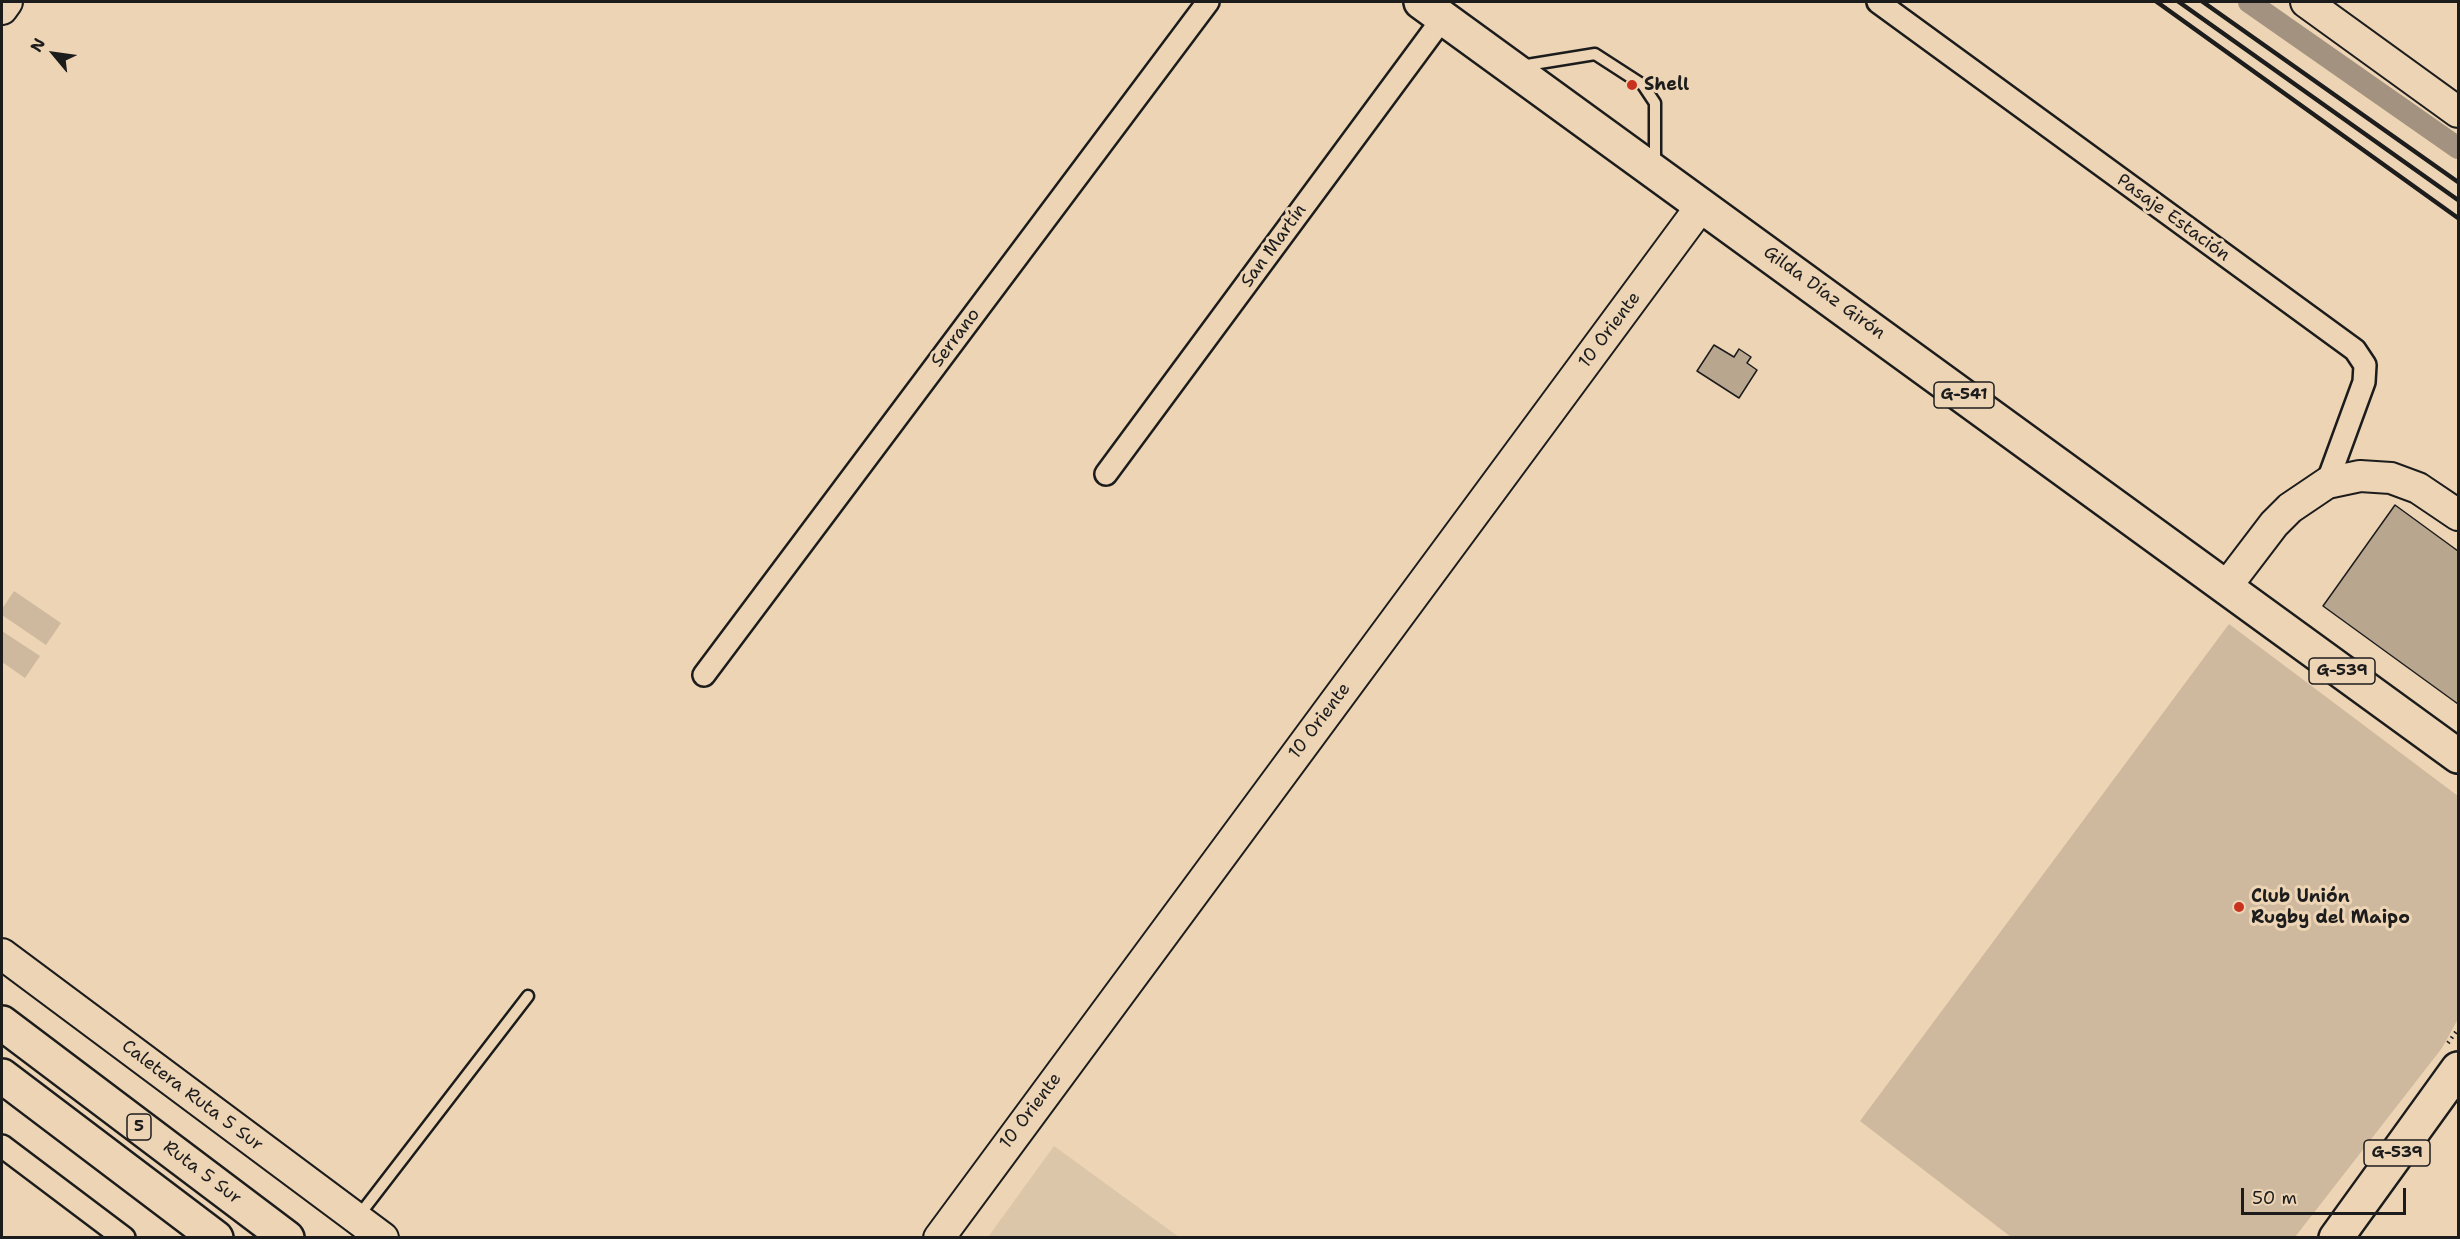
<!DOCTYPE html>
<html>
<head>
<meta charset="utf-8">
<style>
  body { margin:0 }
  #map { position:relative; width:2460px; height:1239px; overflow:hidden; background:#ecd4b5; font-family:"Shantell Sans",sans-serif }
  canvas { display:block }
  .frame { position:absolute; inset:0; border:3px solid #1c1c1c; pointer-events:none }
  .north { position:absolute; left:24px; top:24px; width:60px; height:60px; -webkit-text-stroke:4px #ecd4b5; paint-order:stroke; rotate:299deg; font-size:16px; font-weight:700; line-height:24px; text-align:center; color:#1c1c1c }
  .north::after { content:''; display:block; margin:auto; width:21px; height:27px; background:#1c1c1c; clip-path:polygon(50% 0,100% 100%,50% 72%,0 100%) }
  .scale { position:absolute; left:2241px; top:1188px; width:165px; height:27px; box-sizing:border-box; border:3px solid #1c1c1c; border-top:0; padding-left:8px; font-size:18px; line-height:21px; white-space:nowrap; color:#1c1c1c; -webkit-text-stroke:4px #ecd4b5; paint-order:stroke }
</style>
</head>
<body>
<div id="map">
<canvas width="2460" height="1239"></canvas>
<div class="frame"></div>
<div class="north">N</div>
<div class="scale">50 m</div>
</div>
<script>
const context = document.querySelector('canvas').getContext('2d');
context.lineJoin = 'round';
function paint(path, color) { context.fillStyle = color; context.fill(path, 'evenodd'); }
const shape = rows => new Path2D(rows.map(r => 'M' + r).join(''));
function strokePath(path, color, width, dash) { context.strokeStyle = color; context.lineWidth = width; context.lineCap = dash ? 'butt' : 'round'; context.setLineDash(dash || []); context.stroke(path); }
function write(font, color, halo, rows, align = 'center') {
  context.font = font + ' "Shantell Sans",sans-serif'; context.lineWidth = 6; context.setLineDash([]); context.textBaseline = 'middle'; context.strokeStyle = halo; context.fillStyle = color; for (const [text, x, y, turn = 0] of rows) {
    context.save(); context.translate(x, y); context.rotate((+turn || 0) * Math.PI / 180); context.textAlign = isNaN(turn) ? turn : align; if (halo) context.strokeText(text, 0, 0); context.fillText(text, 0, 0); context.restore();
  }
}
const built = shape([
  [1054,1146,1179,1237,988,1237]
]);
const green = shape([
  [14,591,61,623,46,645,2,615,2,609],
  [2229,624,2458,796,2458,1019,2442,1048,2295,1237,2011,1237,1860,1121],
  [2,631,40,656,25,678,2,662]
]);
const canal = shape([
  [2249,2,2458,148]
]);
const building = shape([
  [1714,345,1734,357,1739,349,1751,357,1747,363,1757,370,1739,398,1697,371,1714,345],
  [2395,505,2458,551,2458,704,2323,606,2395,505]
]);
const path = shape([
  [2448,1043,2458,1029]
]);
const lane = shape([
  [1521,66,1595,54,1643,85,1655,103,1655,164],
  [357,1218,528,996]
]);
const street = shape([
  [1878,2,2355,350,2365,365,2364,382,2327,483],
  [1106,474,1443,18],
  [704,675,1208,2],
  [2,1146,124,1238]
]);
const secondary = shape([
  [2306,2,2458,112],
  [2,9,7,2],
  [2226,587,2274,524,2290,508,2327,483,2360,476,2391,478,2418,488,2458,515],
  [2,954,383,1238],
  [939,1238,1702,205]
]);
const primary = shape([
  [1421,2,2458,756],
  [2336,1238,2458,1069]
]);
const highway = shape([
  [2,1023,287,1238],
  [2,1076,216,1238]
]);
const rail = shape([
  [2157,2,2458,218],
  [2179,2,2458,200],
  [2203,2,2458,182]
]);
const markers = [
  [1632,85,6,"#c8321e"],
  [2239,907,6,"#c8321e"]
];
const shields = [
  [1964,395,60],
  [2342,671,66],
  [139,1127,24],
  [2397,1153,66]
];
const shieldNames = [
  ["G-541",1964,395],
  ["G-539",2342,671],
  ["5",139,1127],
  ["G-539",2397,1153]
];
const poiNames = [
  ["Shell",1644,85],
  ["Club Unión",2251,897],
  ["Rugby del Maipo",2251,918]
];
const streetNames = [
  ["Pasaje Estación",2173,218,36],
  ["San Martín",1274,246,-54],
  ["Gilda Díaz Girón",1824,293,36],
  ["10 Oriente",1610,330,-53],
  ["Serrano",956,338,-53],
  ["10 Oriente",1320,721,-53],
  ["Caletera Ruta 5 Sur",192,1096,37],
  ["10 Oriente",1031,1111,-53],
  ["Ruta 5 Sur",202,1173,37]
];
paint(built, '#dcc6aa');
paint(green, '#ceb99f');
strokePath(canal, '#a2927f', 22);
paint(building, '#b8a68f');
strokePath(building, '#1c1c1c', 1.5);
strokePath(lane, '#1c1c1c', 15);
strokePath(street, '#1c1c1c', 26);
strokePath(secondary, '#1c1c1c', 34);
strokePath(primary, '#1c1c1c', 38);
strokePath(highway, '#1c1c1c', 38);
strokePath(path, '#1c1c1c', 4, [1.5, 4.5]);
strokePath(lane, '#ecd4b5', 10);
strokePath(street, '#ecd4b5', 21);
strokePath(secondary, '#ecd4b5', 30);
strokePath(primary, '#ecd4b5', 33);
strokePath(highway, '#ecd4b5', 33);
strokePath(rail, '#1c1c1c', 4.5);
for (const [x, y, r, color] of markers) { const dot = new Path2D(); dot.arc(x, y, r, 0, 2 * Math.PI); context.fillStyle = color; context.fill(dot); strokePath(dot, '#ecd4b5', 2); }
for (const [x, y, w] of shields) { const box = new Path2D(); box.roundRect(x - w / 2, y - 13, w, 26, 4.5); context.fillStyle = '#ecd4b5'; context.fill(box); strokePath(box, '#1c1c1c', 1.5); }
write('bold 16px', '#1c1c1c', null, shieldNames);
write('bold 18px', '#1c1c1c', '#ecd4b5', poiNames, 'left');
write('18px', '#1c1c1c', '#ecd4b5', streetNames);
</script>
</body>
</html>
